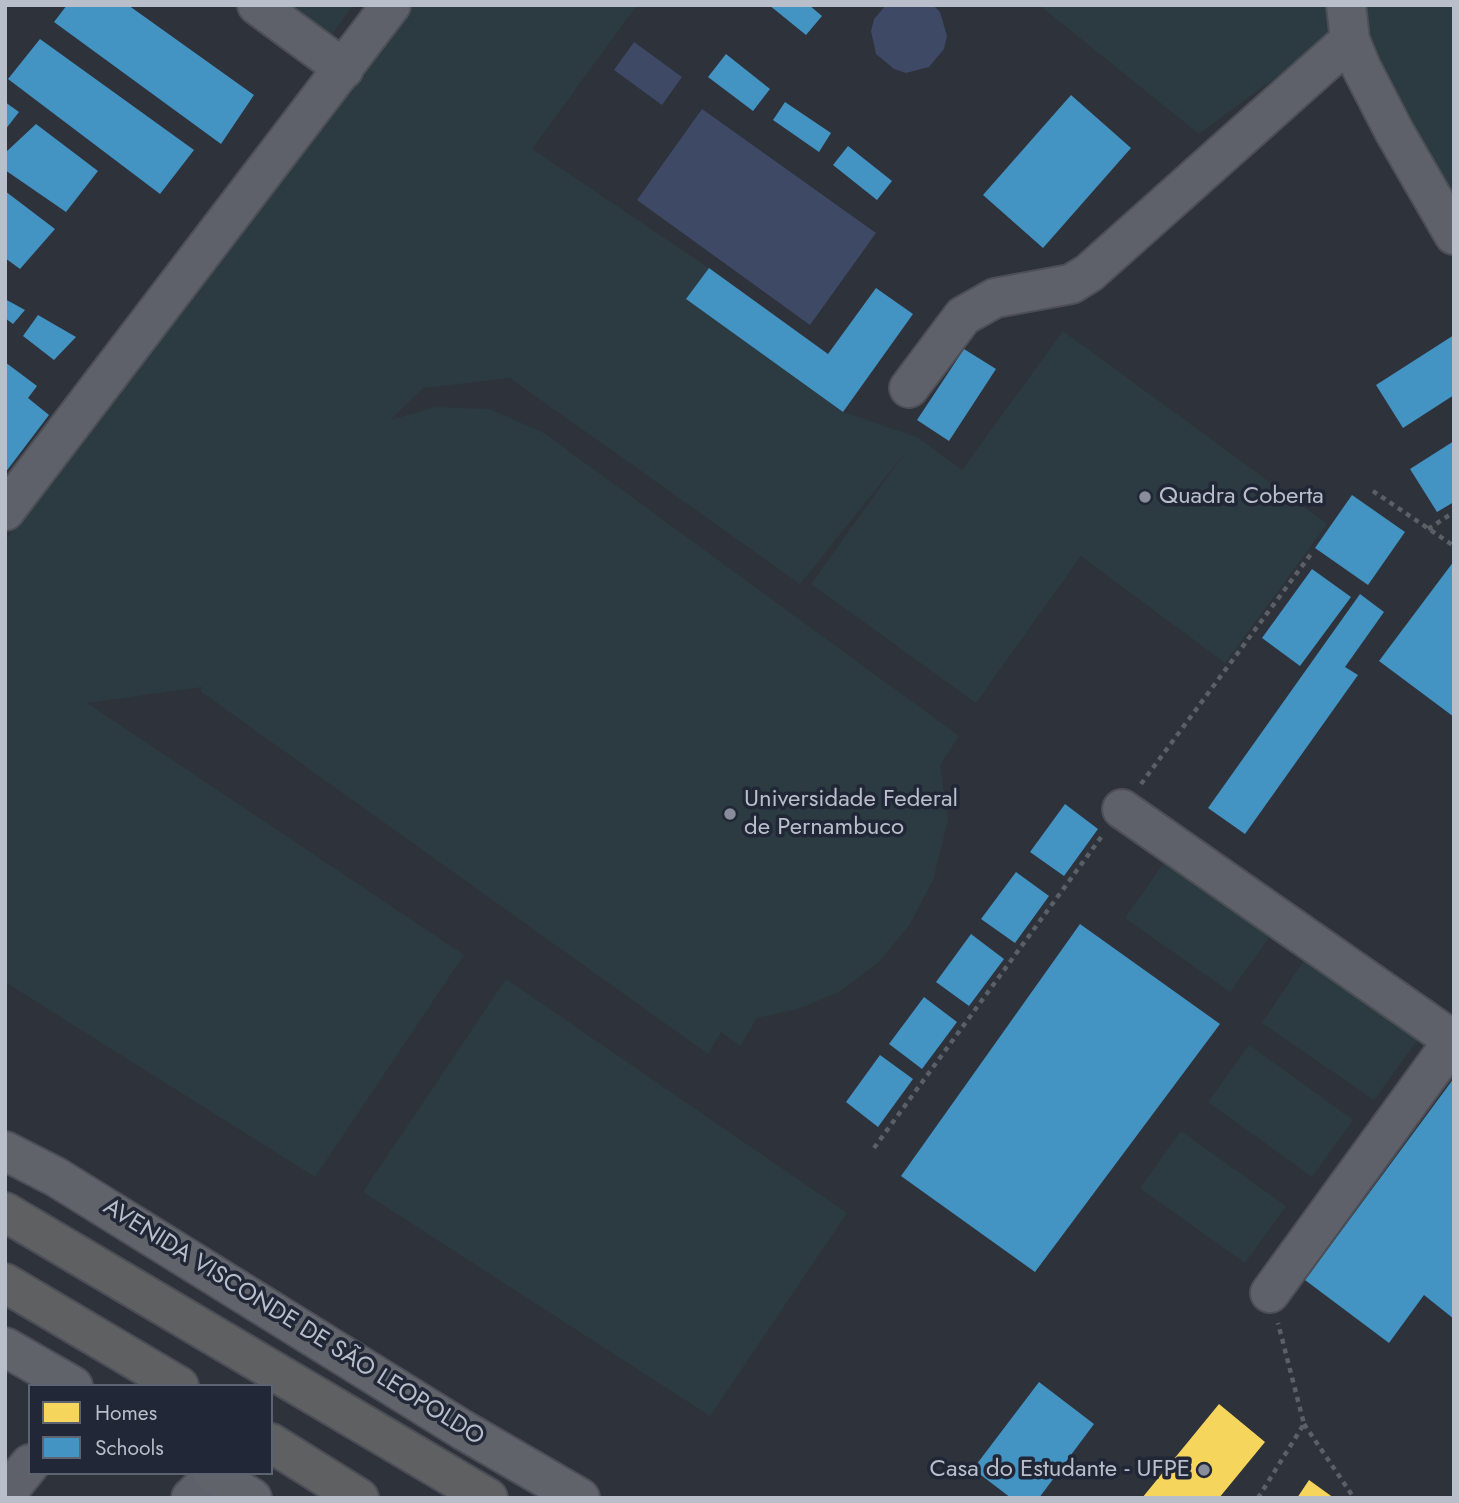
<!DOCTYPE html>
<html>
<head>
<meta charset="utf-8">
<style>
  body { margin:0 }
  #map { position:relative; width:1459px; height:1503px; overflow:hidden; background:#2e323b; font-family:Jost,sans-serif }
  canvas { display:block }
  .frame { position:absolute; inset:0; border:7px solid #b9becb; pointer-events:none }
  .legend { position:absolute; left:28px; top:1384px; width:245px; height:91px; box-sizing:border-box; background:#212736; border:2px solid #5e6372; margin:0; padding:9px 12px; list-style:none; font-size:21px; color:#b9becb }
  .legend li { display:flex; align-items:center; gap:14px; height:35px }
  .legend b { width:35px; border:2px solid #5e6372 }
</style>
</head>
<body>
<div id="map">
<canvas width="1459" height="1503"></canvas>
<div class="frame"></div>
<ul class="legend">
<li><b style="height:19px;background:#f6d55c"></b>Homes</li>
<li><b style="height:19px;background:#4393c3"></b>Schools</li>
</ul>
</div>
<script>
const context = document.querySelector('canvas').getContext('2d');
context.lineJoin = 'round';
function paint(path, color) { context.fillStyle = color; context.fill(path, 'evenodd'); }
const shape = rows => new Path2D(rows.map(r => 'M' + r).join(''));
function strokePath(path, color, width, dash) { context.strokeStyle = color; context.lineWidth = width; context.lineCap = dash ? 'butt' : 'round'; context.setLineDash(dash || []); context.stroke(path); }
function write(font, color, halo, rows, align = 'center') {
  context.font = font + ' Jost,sans-serif'; context.lineWidth = 7; context.setLineDash([]); context.textBaseline = 'middle'; context.strokeStyle = halo; context.fillStyle = color; for (const [text, x, y, turn = 0] of rows) {
    context.save(); context.translate(x, y); context.rotate((+turn || 0) * Math.PI / 180); context.textAlign = isNaN(turn) ? turn : align; if (halo) context.strokeText(text, 0, 0); context.fillText(text, 0, 0); context.restore();
  }
}
const green = shape([
  [290,5,353,5,330,37],
  [401,5,637,5,532,149,709,268,687,299,843,412,917,437,962,470,1063,331,1327,524,1225,663,1081,556,976,703,811,584,904,454,800,584,510,378,423,388,390,420,436,407,489,409,544,433,959,736,940,765,948,820,933,880,910,924,879,962,839,992,798,1009,757,1018,740,1046,721,1032,708,1054,200,691,202,687,87,703,464,955,315,1177,5,982,5,541],
  [1039,5,1326,5,1333,35,1199,134],
  [1349,5,1454,5,1454,226],
  [1166,860,1271,935,1230,992,1125,918],
  [1305,959,1419,1038,1374,1100,1262,1023],
  [506,979,847,1213,710,1416,363,1192],
  [1249,1045,1353,1120,1312,1177,1208,1102],
  [1181,1131,1286,1206,1245,1263,1140,1188]
]);
const water = shape([
  [886,5,933,5,940,12,947,36,944,49,929,67,906,73,894,69,876,54,871,31,874,19],
  [634,42,682,77,662,105,614,70],
  [702,109,876,233,810,325,637,200]
]);
const homes = shape([
  [1219,1404,1265,1442,1219,1498,1142,1498],
  [1309,1480,1334,1498,1297,1498]
]);
const schools = shape([
  [67,5,128,5,254,95,221,144,54,22],
  [769,5,809,5,822,16,806,35],
  [40,39,194,150,160,194,8,79],
  [726,54,770,89,753,111,708,77],
  [1071,95,1131,148,1043,248,983,195],
  [5,102,19,112,5,130],
  [785,102,831,133,819,152,773,120],
  [36,124,98,171,66,212,5,170,5,153],
  [848,146,892,181,877,200,833,165],
  [5,191,55,229,20,269,5,258],
  [709,268,828,354,876,288,913,314,843,412,686,299],
  [5,299,25,310,13,324,5,318],
  [38,315,76,337,54,360,23,336],
  [1454,335,1454,395,1403,428,1376,385],
  [964,349,996,369,949,441,917,420],
  [5,362,37,386,28,398,49,415,5,473],
  [1454,441,1454,502,1437,512,1410,469],
  [1352,495,1405,532,1368,585,1315,548],
  [1454,561,1454,717,1379,661],
  [1312,569,1351,597,1300,666,1262,638],
  [1360,594,1384,612,1345,667,1358,675,1245,834,1208,808],
  [1065,804,1098,829,1064,876,1030,852],
  [1016,872,1049,896,1015,943,981,919],
  [1080,924,1220,1024,1035,1272,901,1176],
  [971,934,1004,959,969,1006,936,982],
  [924,997,957,1022,922,1069,889,1044],
  [880,1055,913,1079,878,1127,846,1102],
  [1454,1078,1454,1319,1424,1295,1389,1343,1305,1280],
  [1039,1382,1094,1424,1039,1498,1011,1498,973,1469]
]);
const path = shape([
  [1373,491,1454,546],
  [1428,529,1454,512],
  [1141,784,1311,554],
  [874,1148,1102,836],
  [1304,1424,1354,1498],
  [1258,1498,1304,1424,1278,1323]
]);
const minor = shape([
  [257,5,344,69],
  [1346,5,1350,40,1361,67,1394,131,1454,235],
  [909,388,963,316,995,298,1071,284,1089,273,1350,40],
  [5,511,391,5],
  [1122,809,1454,1041],
  [1270,1293,1453,1041],
  [5,1495,30,1464],
  [191,1498,215,1475]
]);
const major = shape([
  [5,1151,56,1177,463,1430,580,1498],
  [5,1347,73,1386],
  [212,1473,252,1498]
]);
const highway = shape([
  [5,1212,488,1498],
  [5,1283,179,1386],
  [271,1443,359,1498]
]);
const markers = [
  [1145,497,7,"#888d99"],
  [730,814,7,"#888d99"],
  [1204,1470,7,"#888d99"]
];
const poiNames = [
  ["Quadra Coberta",1159,497],
  ["Universidade Federal",744,800],
  ["de Pernambuco",744,828],
  ["Casa do Estudante - UFPE",1190,1470,"right"]
];
const streetNames = [
  ["AVENIDA VISCONDE DE SÃO LEOPOLDO",293,1323,32]
];
paint(green, '#2b3b41');
paint(water, '#3d4965');
paint(homes, '#f6d55c');
paint(schools, '#4393c3');
strokePath(minor, '#4c4f55', 42);
strokePath(major, '#4c4f58', 42);
strokePath(highway, '#4b4e57', 42);
strokePath(path, '#5b6066', 4.5, [5, 5]);
strokePath(minor, '#5e6169', 38);
strokePath(major, '#60636a', 38);
strokePath(highway, '#5e6062', 38);
for (const [x, y, r, color] of markers) { const dot = new Path2D(); dot.arc(x, y, r, 0, 2 * Math.PI); context.fillStyle = color; context.fill(dot); strokePath(dot, '#212736', 2.5); }
write('24px', '#b9becb', '#212736', poiNames, 'left');
write('24px', '#b9becb', '#212736', streetNames);
</script>
</body>
</html>
